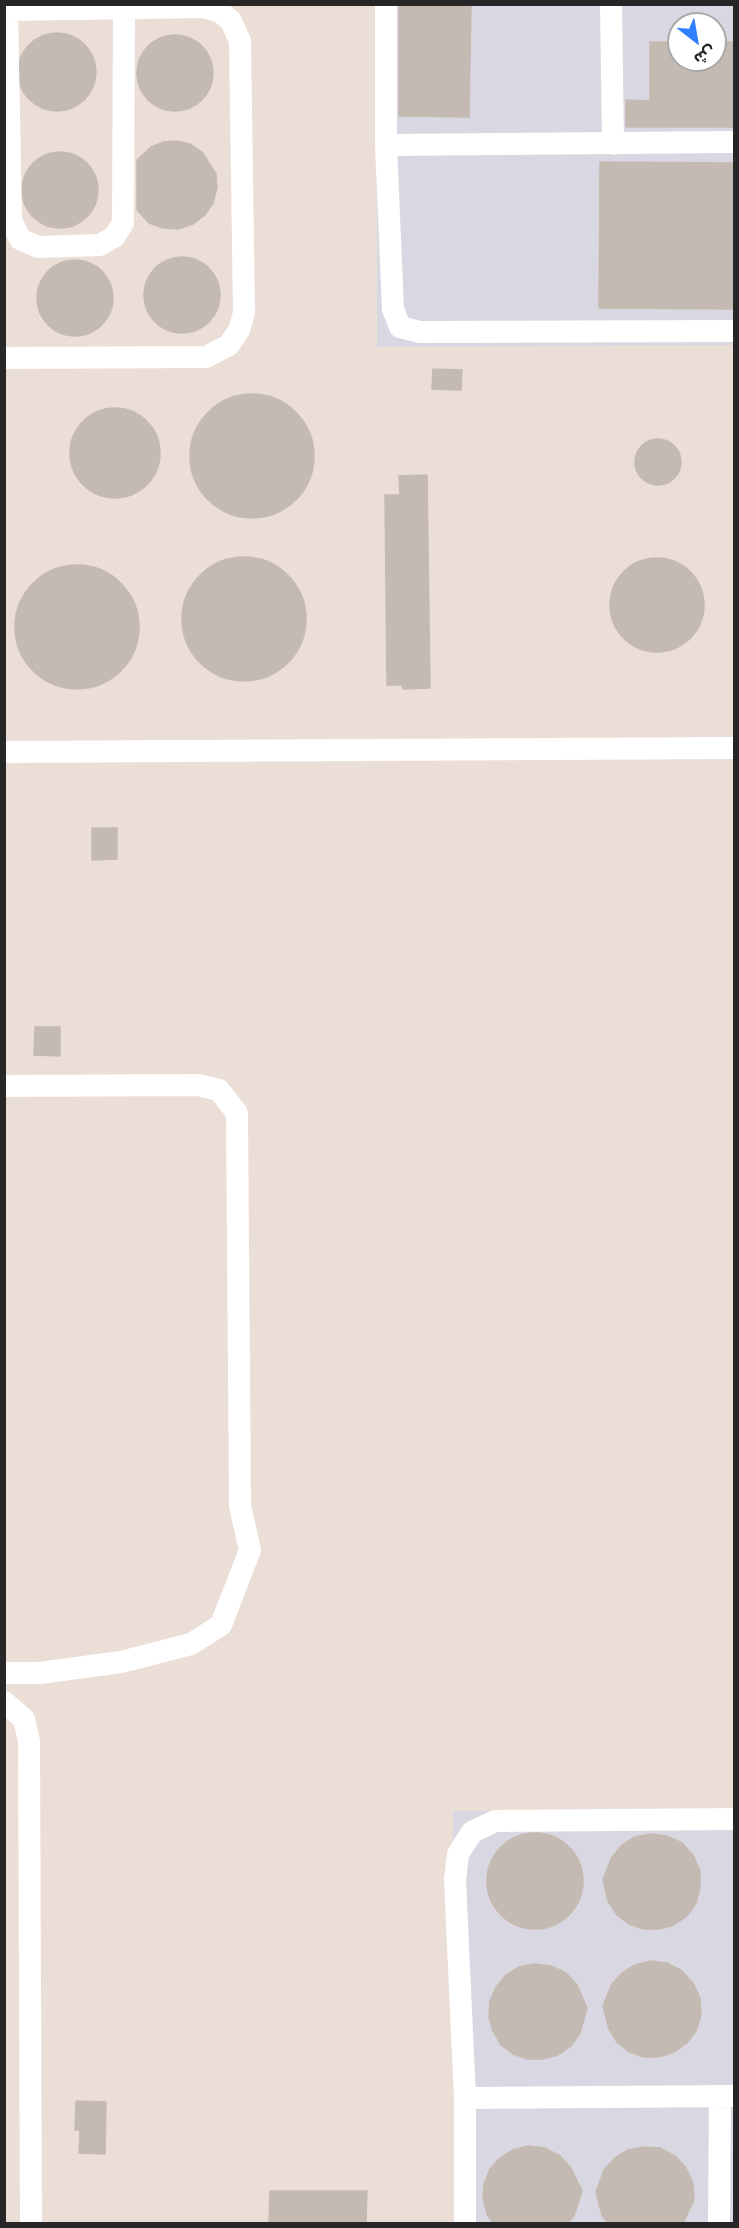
<!DOCTYPE html>
<html>
<head>
<meta charset="utf-8">
<style>
  body { margin:0 }
  #map { position:relative; width:739px; height:2228px; overflow:hidden; background:#ebded7; font-family:"Titillium Web","Noto Sans Arabic",sans-serif }
  canvas { display:block }
  .frame { position:absolute; inset:0; border:6px solid #272727; pointer-events:none }
  .north { position:absolute; left:667px; top:12px; width:60px; height:60px; box-sizing:border-box; background:#fff; border:2px solid #a9a9a9; border-radius:50%; rotate:149deg; font-size:16px; font-weight:700; line-height:24px; text-align:center; color:#272727 }
  .north::after { content:''; display:block; margin:auto; width:21px; height:27px; background:#307fff; clip-path:polygon(50% 0,100% 100%,50% 72%,0 100%) }
</style>
</head>
<body>
<div id="map">
<canvas width="739" height="2228"></canvas>
<div class="frame"></div>
<div class="north">ش</div>
</div>
<script>
const context = document.querySelector('canvas').getContext('2d');
context.lineJoin = 'round';
function paint(path, color) { context.fillStyle = color; context.fill(path, 'evenodd'); }
const shape = rows => new Path2D(rows.map(r => 'M' + r).join(''));
function strokePath(path, color, width, dash) { context.strokeStyle = color; context.lineWidth = width; context.lineCap = dash ? 'butt' : 'round'; context.setLineDash(dash || []); context.stroke(path); }
const industrial = shape([
  [377,5,734,5,734,345,377,347],
  [679,24,715,24,715,60,679,60],
  [734,1808,734,2223,456,2223,453,1811]
]);
const building = shape([
  [399,4,471,4,469,117,399,116,399,4],
  '18 72a39 39 0 1 1 78 0a39 39 0 1 1-78 0Z',
  '137 73a38 38 0 1 1 76 0a38 38 0 1 1-76 0Z',
  [650,42,679,42,679,60,715,60,715,42,735,42,735,127,626,127,626,100,650,101,650,42],
  [177,141,190,144,202,152,216,174,217,188,213,203,205,215,193,224,178,229,163,228,149,223,137,210,137,160,151,147,164,142,177,141],
  '22 190a38 38 0 1 1 76 0a38 38 0 1 1-76 0Z',
  [600,162,735,163,735,309,599,308,600,162],
  '144 295a38 38 0 1 1 76 0a38 38 0 1 1-76 0Z',
  '37 298a38 38 0 1 1 76 0a38 38 0 1 1-76 0Z',
  [433,369,462,370,461,390,432,389,433,369],
  '190 456a62 62 0 1 1 124 0a62 62 0 1 1-124 0Z',
  '70 453a45 45 0 1 1 90 0a45 45 0 1 1-90 0Z',
  '635 462a23 23 0 1 1 46 0a23 23 0 1 1-46 0Z',
  [427,475,430,688,403,689,402,685,387,685,385,495,400,495,399,476,427,475],
  '182 619a62 62 0 1 1 124 0a62 62 0 1 1-124 0Z',
  '610 605a47 47 0 1 1 94 0a47 47 0 1 1-94 0Z',
  '15 627a62 62 0 1 1 124 0a62 62 0 1 1-124 0Z',
  [92,828,117,828,117,859,92,860,92,828],
  [35,1027,60,1027,60,1056,34,1055,35,1027],
  '487 1881a48 48 0 1 1 96 0a48 48 0 1 1-96 0Z',
  [650,1834,667,1836,682,1843,693,1855,700,1871,700,1887,696,1903,687,1916,674,1925,659,1929,644,1929,629,1924,617,1915,608,1901,603,1879,612,1857,622,1845,635,1837,650,1834],
  [650,1961,667,1963,682,1971,693,1983,700,1998,701,2015,696,2031,687,2043,674,2052,659,2057,644,2057,629,2052,617,2042,609,2029,603,2006,612,1984,622,1973,635,1965,650,1961],
  [534,1964,551,1966,566,1973,577,1985,587,2008,580,2033,571,2046,558,2055,543,2059,528,2059,513,2054,501,2045,493,2031,489,2017,490,2001,496,1987,506,1975,519,1967,534,1964],
  [76,2101,106,2102,105,2154,79,2153,80,2130,75,2130,76,2101],
  [528,2146,545,2148,560,2156,571,2168,582,2191,574,2216,568,2223,493,2223,487,2214,483,2199,484,2184,490,2169,500,2158,513,2150,528,2146],
  [643,2147,660,2148,675,2156,686,2168,693,2183,694,2200,683,2223,608,2223,602,2215,596,2192,604,2170,615,2158,628,2150,643,2147],
  [270,2191,367,2191,366,2223,269,2223,270,2191]
]);
const minor = shape([
  [386,4,386,145,393,309,400,327,420,332,734,331],
  [611,4,613,144],
  [4,10,203,7,219,11,231,21,240,41,244,313,239,330,229,345,206,357,4,358],
  [7,10,11,220,20,239,38,247,100,245,114,237,123,223,124,9],
  [386,145,734,142],
  [4,752,734,748],
  [4,1086,198,1085,219,1090,237,1113,240,1506,250,1550,221,1625,191,1644,121,1662,40,1673,4,1673],
  [4,1702,24,1719,29,1741,31,2224],
  [465,2098,734,2096],
  [465,2224,465,2098,455,1880,458,1854,472,1832,495,1821,734,1819],
  [719,2224,720,2096]
]);
paint(industrial, '#d9d8e2');
paint(building, '#c2bab3');
strokePath(building, '#c6bab1', 1.5);
strokePath(minor, '#fff', 22);
</script>
</body>
</html>
